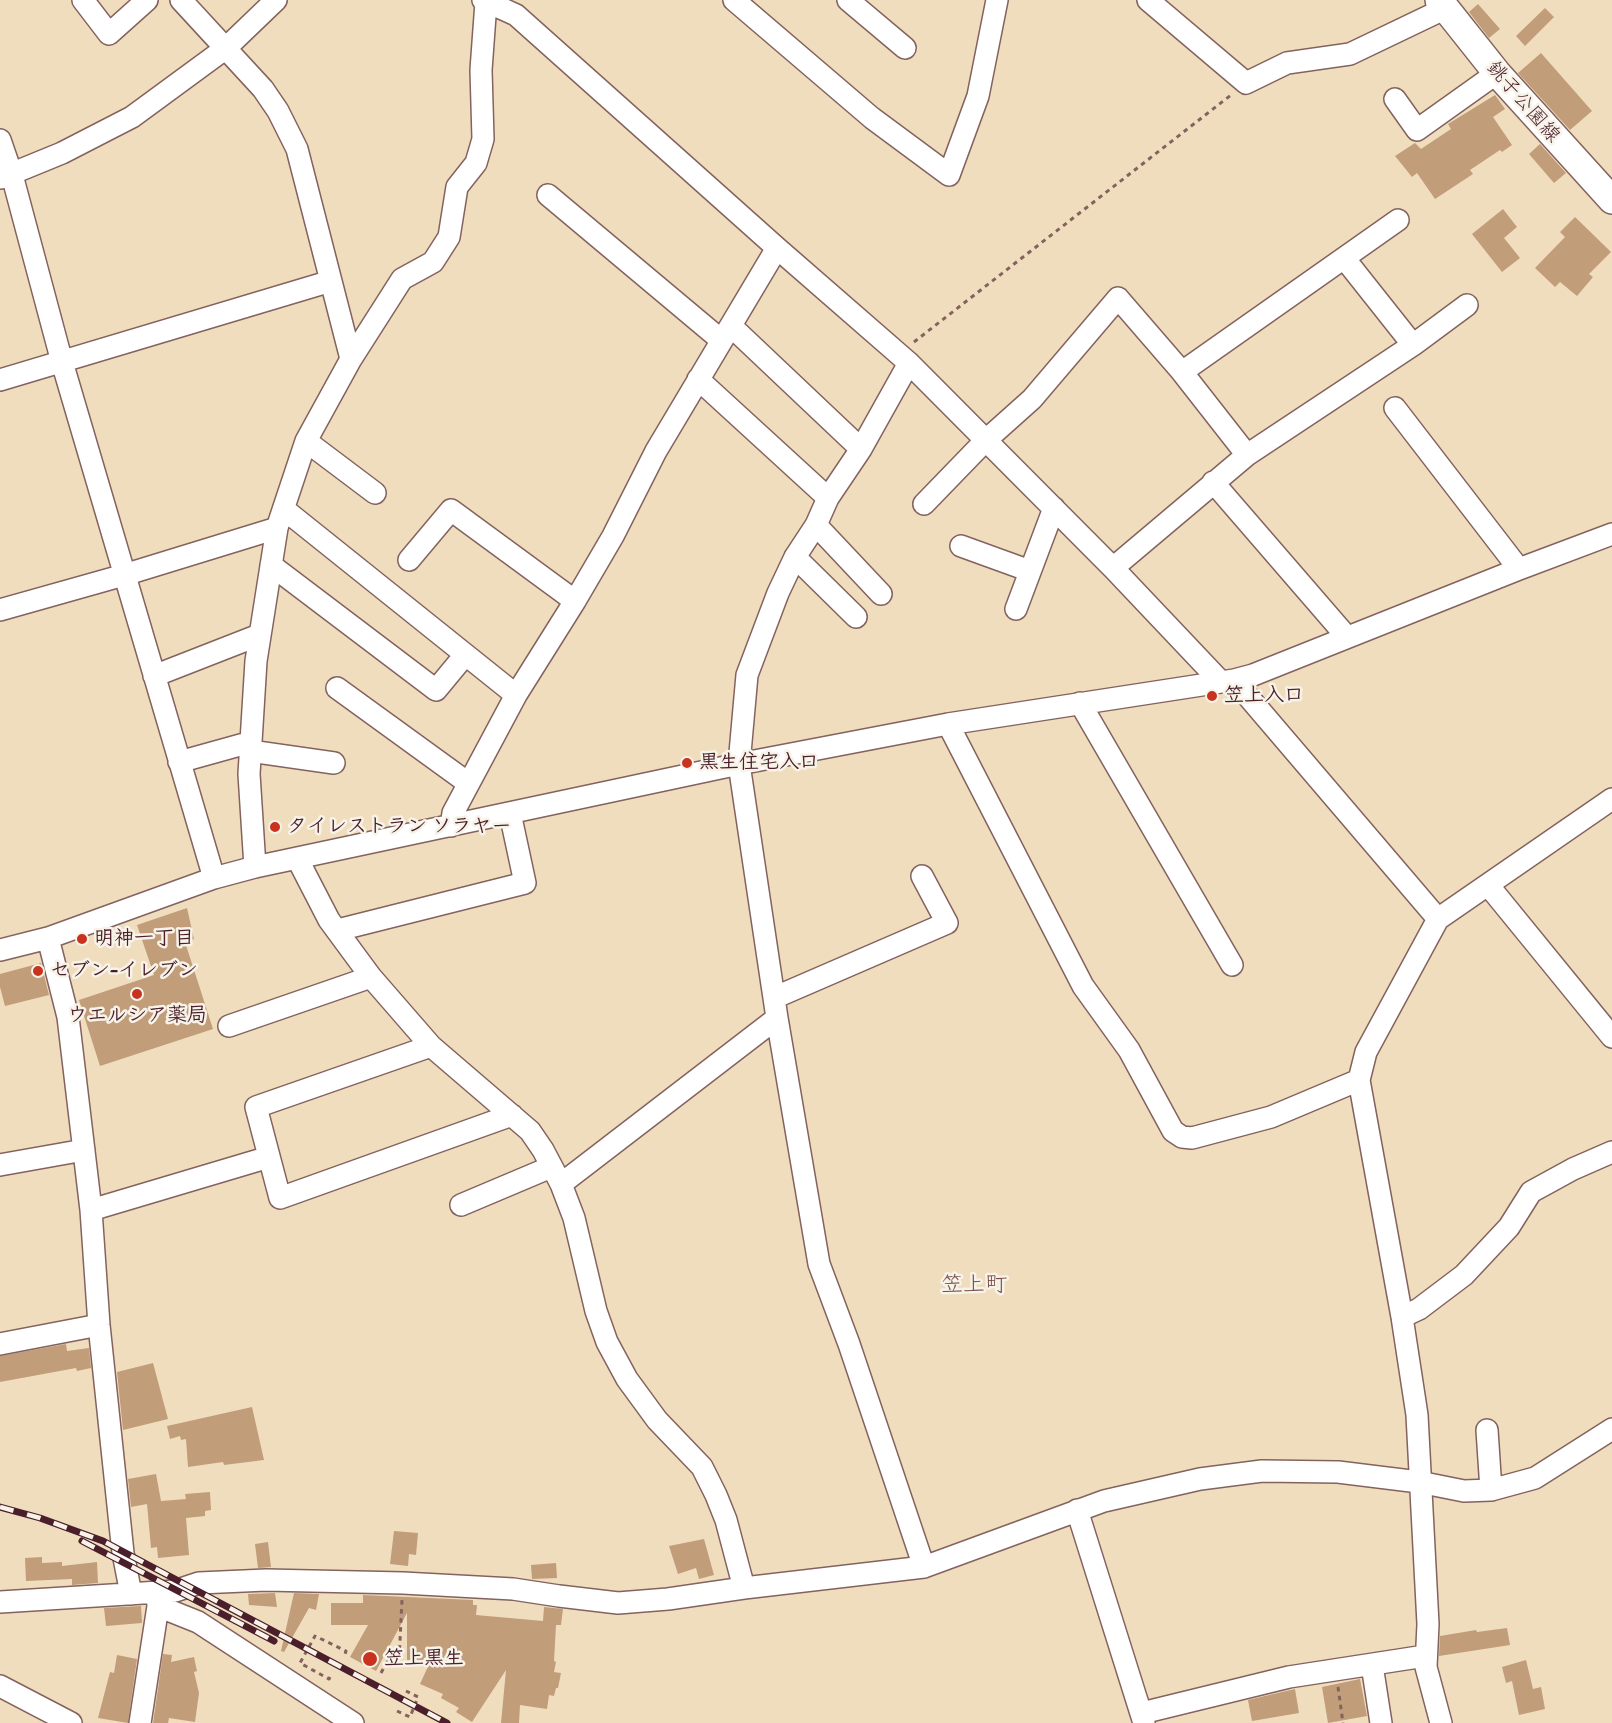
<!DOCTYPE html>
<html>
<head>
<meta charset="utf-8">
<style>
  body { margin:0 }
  canvas { display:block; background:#f0ddbe }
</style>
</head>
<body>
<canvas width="1612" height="1723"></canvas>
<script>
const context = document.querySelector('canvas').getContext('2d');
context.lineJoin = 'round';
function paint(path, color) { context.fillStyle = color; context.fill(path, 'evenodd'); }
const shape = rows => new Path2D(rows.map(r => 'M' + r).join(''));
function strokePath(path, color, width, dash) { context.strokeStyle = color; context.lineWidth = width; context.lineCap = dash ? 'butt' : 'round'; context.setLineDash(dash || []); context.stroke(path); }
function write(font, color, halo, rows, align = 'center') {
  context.font = font + ' "Patrick Hand","Klee One",sans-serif'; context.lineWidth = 5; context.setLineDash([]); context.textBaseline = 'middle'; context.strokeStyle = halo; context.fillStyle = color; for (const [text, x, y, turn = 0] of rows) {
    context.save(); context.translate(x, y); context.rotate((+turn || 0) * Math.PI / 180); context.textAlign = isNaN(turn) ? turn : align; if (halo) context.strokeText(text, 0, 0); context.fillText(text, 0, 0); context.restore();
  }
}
const building = shape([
  [1478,4,1500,29,1489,38,1469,12],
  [1545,8,1554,17,1525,46,1516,36],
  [1541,53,1592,111,1570,130,1518,73],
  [1495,95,1505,109,1493,117,1512,145,1502,152,1500,150,1470,170,1473,174,1435,199,1417,173,1412,177,1395,156,1415,143,1421,149,1451,129,1448,124],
  [1540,144,1566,173,1554,183,1529,154],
  [1503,209,1517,227,1504,238,1520,258,1502,272,1472,234],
  [1575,217,1611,252,1589,274,1593,277,1577,296,1560,282,1555,287,1535,268,1565,237,1560,232],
  [187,908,194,939,185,942,213,1029,100,1066,79,1000,154,975,137,925],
  [41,963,49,995,5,1006,0,987,0,974],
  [66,1344,67,1351,89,1348,91,1368,77,1371,76,1368,0,1382,0,1356],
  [153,1363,168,1419,123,1430,117,1372],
  [252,1407,264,1460,224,1465,223,1462,188,1467,186,1439,181,1440,180,1436,170,1439,167,1426],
  [156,1474,161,1501,186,1499,185,1494,210,1492,211,1510,205,1511,205,1516,186,1518,189,1555,158,1558,157,1547,151,1548,147,1504,131,1507,128,1479],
  [394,1531,418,1533,416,1555,409,1554,408,1566,390,1564],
  [704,1539,714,1575,699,1579,696,1568,678,1574,669,1546],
  [268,1542,271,1567,258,1568,255,1544],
  [42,1557,42,1563,62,1562,62,1566,97,1562,98,1583,72,1585,72,1579,26,1581,25,1558],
  [556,1563,557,1578,532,1579,531,1565],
  [275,1593,277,1607,249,1605,248,1594],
  [294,1593,319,1594,316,1610,309,1608,284,1652,281,1651],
  [363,1595,473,1600,473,1605,477,1605,476,1615,543,1621,544,1607,563,1609,561,1625,556,1625,554,1661,556,1662,554,1672,561,1673,558,1688,556,1688,554,1696,549,1695,547,1709,520,1705,519,1723,501,1723,506,1670,472,1722,456,1712,459,1708,441,1698,443,1694,420,1684,431,1660,407,1660,407,1613,376,1671,350,1657,368,1625,331,1625,331,1603,363,1603],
  [141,1606,142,1623,106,1626,104,1608],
  [1507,1628,1510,1645,1439,1656,1440,1636,1476,1630,1477,1632],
  [163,1654,172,1655,171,1662,194,1657,197,1671,194,1672,199,1693,195,1722,169,1718,168,1723,153,1723],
  [117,1655,137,1659,128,1723,98,1718,110,1672,114,1673],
  [1526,1660,1533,1689,1541,1687,1545,1709,1519,1715,1512,1681,1506,1683,1502,1667],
  [1360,1679,1367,1716,1328,1723,1322,1687],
  [1295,1689,1299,1713,1252,1721,1248,1700]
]);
const path = shape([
  [914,342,1231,95],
  [381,1673,387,1662,399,1661,402,1600],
  [330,1677,329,1679,300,1663,315,1636,346,1651,345,1654],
  [1338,1687,1343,1723],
  [397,1711,410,1717,418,1697,406,1691]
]);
const minor = shape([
  [83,0,109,34,147,0],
  [181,0,263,89,278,111,297,149,351,359],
  [483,0,516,15,777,248,909,363,1113,568,1221,682],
  [734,0,872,118,949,175,978,96,997,0],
  [848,0,905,48],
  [1148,0,1246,83,1287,63,1350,54,1446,8],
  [1395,99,1417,130,1497,73],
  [0,140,12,175,62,362,214,878],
  [1,178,62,153,132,117,226,48,276,0],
  [548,195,721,340],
  [1344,258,1413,345],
  [731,326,861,449],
  [909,363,861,449,828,498,816,525,795,557,778,593,747,675,739,764,777,1018,819,1264,849,1344,924,1567],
  [1182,372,1398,220],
  [698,379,828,498],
  [0,380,331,281],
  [1395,408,1519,569],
  [306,441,375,493],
  [1213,482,1347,637],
  [924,504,985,441,1032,399,1118,298,1182,372,1247,455],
  [285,510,516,695],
  [816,525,881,594],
  [961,546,1030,571],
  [795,557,856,617],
  [409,560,451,510,575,601],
  [271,565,436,690,465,655],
  [1113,568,1247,455,1413,345,1467,305],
  [1016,609,1054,508],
  [0,610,124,575,277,528],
  [154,676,259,635],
  [1234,680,1438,919],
  [337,688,468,783],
  [1080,703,1232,965],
  [948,724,1083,986,1129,1050,1173,1131,1182,1137,1192,1138,1271,1117,1359,1080],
  [250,751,334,763],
  [179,762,251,742],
  [451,826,453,813,516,695,575,601,613,536,656,451,777,248],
  [297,858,329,920,371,977,431,1046,530,1131,543,1150,561,1184,574,1218,596,1311,607,1342,627,1379,657,1420,702,1467,716,1495,726,1520,744,1588],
  [255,867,249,774,256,661,277,528,306,441,351,359,402,279,433,262,449,237,457,187,476,163,483,139,481,70,486,2],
  [1488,885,1612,1037],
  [338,930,525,883,510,813],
  [48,938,68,1017,91,1210,99,1325,123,1553,131,1594],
  [0,950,48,938,214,878,255,867,739,764,948,724,1234,680,1253,675,1519,569,1612,534],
  [776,997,947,923,922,876],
  [229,1026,371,977],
  [431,1046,256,1107,280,1198,512,1115],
  [0,1165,84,1150],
  [561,1184,777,1018],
  [461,1205,551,1167],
  [91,1210,269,1157],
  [1402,1317,1419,1309,1464,1275,1509,1227,1531,1192,1573,1169,1612,1152],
  [0,1344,99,1325],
  [1487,1430,1491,1490],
  [1077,1510,1144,1723],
  [0,1602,175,1591,199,1583,266,1580,403,1583,513,1589,559,1596,618,1603,668,1599,744,1588,924,1567,1104,1501,1200,1479,1262,1471,1338,1472,1419,1482,1464,1491,1491,1490,1535,1478,1612,1429],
  [158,1606,198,1622,353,1723],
  [1372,1665,1381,1723],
  [0,1686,71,1723],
  [1142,1713,1289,1677,1425,1656],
  [140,1723,158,1606,157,1593],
  [1441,1723,1426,1667,1428,1624,1417,1415,1402,1317,1359,1080,1366,1052,1438,919,1612,799]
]);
const major = shape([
  [1439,0,1497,73,1612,200]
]);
const rail = shape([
  [0,1507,40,1518,103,1541,447,1723],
  [82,1541,274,1641]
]);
const markers = [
  [1212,696,6,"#c8321e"],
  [687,763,6,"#c8321e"],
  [275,827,6,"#c8321e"],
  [82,939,6,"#c8321e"],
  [38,971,6,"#c8321e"],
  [137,994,6,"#c8321e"],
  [370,1659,8,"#c8321e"]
];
const streetNames = [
  ["銚子公園線",1523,102,49]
];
const poiNames = [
  ["笠上入口",1224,696],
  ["黒生住宅入口",699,763],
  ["タイレストラン ソラヤー",287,827],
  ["明神一丁目",94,939],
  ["セブン-イレブン",50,971],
  ["ウエルシア薬局",137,1016,"center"],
  ["笠上黒生",384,1659]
];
const quarterNames = [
  ["笠上町",974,1285]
];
paint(building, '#c19d7a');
strokePath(minor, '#84625e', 24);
strokePath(major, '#84625e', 30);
strokePath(path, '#84625e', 3, [4.5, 4.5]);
strokePath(minor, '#fff', 21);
strokePath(major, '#fff', 27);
strokePath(rail, '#4a1f2b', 7);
strokePath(rail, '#f7f3e8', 4.5, [14]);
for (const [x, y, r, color] of markers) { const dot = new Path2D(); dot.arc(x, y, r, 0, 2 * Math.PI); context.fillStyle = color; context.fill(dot); strokePath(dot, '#f7f3e8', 2); }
write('20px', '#4a1f2b', '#f7f3e8', streetNames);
write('bold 20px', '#4a1f2b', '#f7f3e8', poiNames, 'left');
write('22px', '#744b47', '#f7f3e8', quarterNames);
</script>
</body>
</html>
